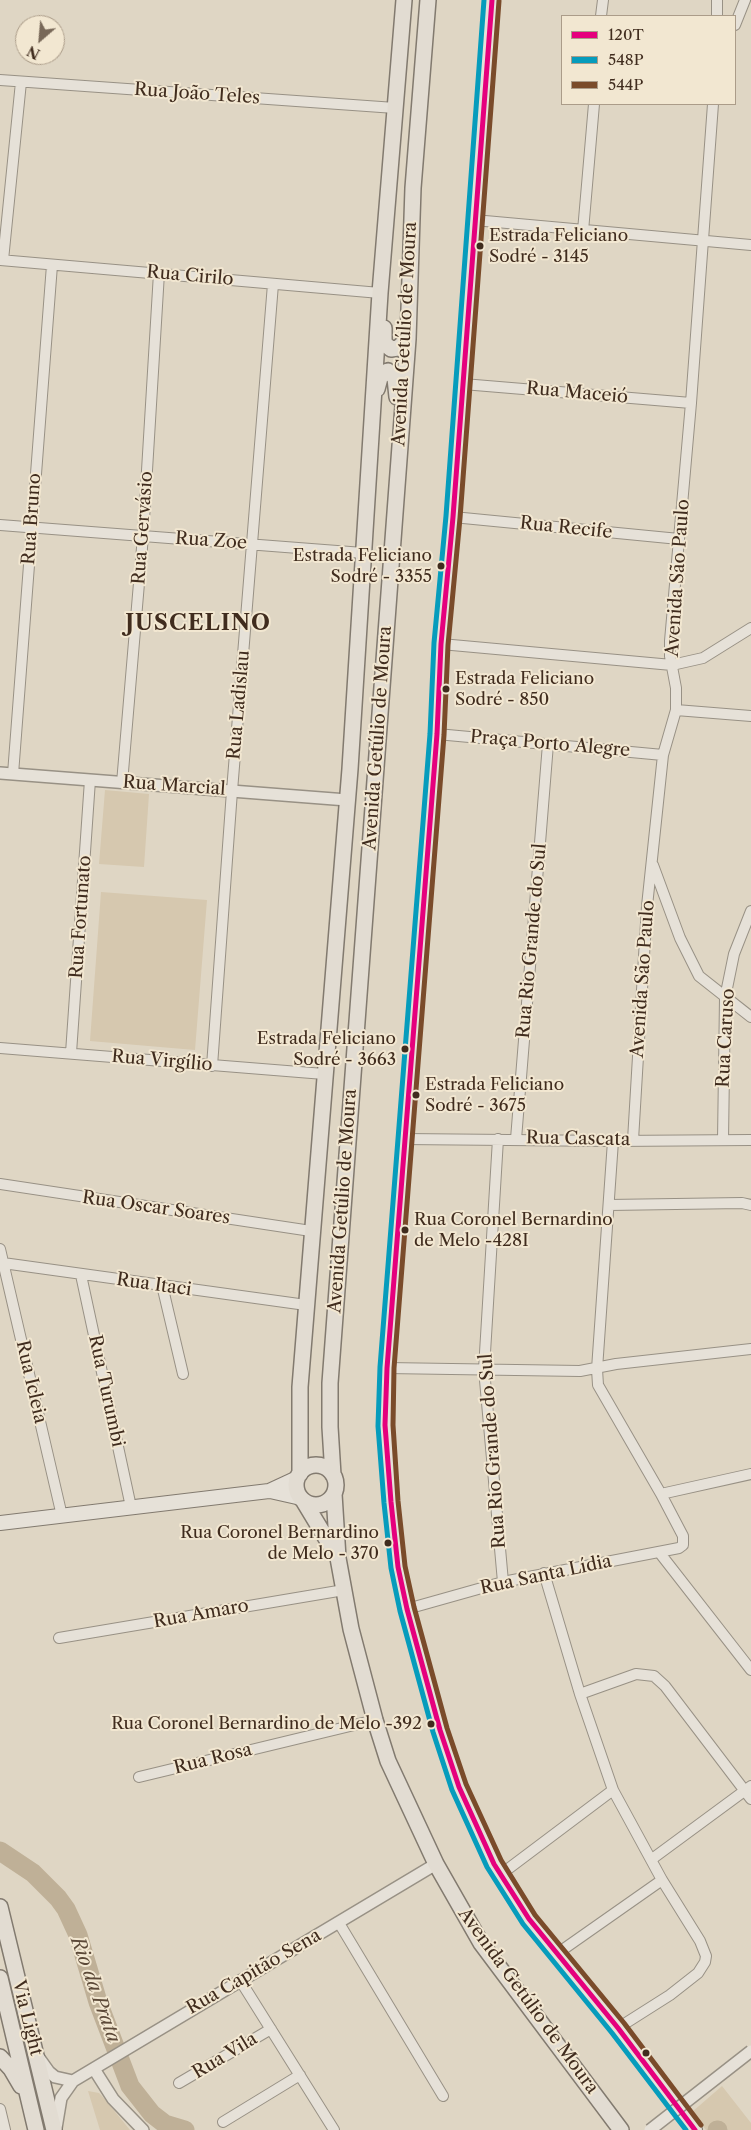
<!DOCTYPE html>
<html>
<head>
<meta charset="utf-8">
<style>
  body { margin:0 }
  #map { position:relative; width:751px; height:2130px; overflow:hidden; background:#dfd6c4; font-family:"Libre Caslon Text",serif }
  canvas { display:block }
  .legend { position:absolute; left:561px; top:15px; width:175px; height:90px; box-sizing:border-box; background:#f2e7d1; border:1px solid #ab9c89; margin:0; padding:6px 9px; list-style:none; font-size:15px; color:#402c1e }
  .legend li { display:flex; align-items:center; gap:10px; height:25px }
  .legend b { width:25px; border:1px solid #ab9c89 }
  .north { position:absolute; left:15px; top:15px; width:50px; height:50px; box-sizing:border-box; background:#f2e7d1; border:1px solid #ab9c89; border-radius:50%; rotate:207deg; font-size:14px; font-weight:700; line-height:20px; text-align:center; color:#402c1e }
  .north::after { content:''; display:block; margin:auto; width:18px; height:22px; background:#786858; clip-path:polygon(50% 0,100% 100%,50% 72%,0 100%) }
</style>
</head>
<body>
<div id="map">
<canvas width="751" height="2130"></canvas>
<ul class="legend">
<li><b style="height:6px;background:#e5007d"></b>120T</li>
<li><b style="height:6px;background:#069cbc"></b>548P</li>
<li><b style="height:6px;background:#7a4b2a"></b>544P</li>
</ul>
<div class="north">N</div>
</div>
<script>
const context = document.querySelector('canvas').getContext('2d');
context.lineJoin = 'round';
function paint(path, color) { context.fillStyle = color; context.fill(path, 'evenodd'); }
const shape = rows => new Path2D(rows.map(r => 'M' + r).join(''));
function strokePath(path, color, width, dash) { context.strokeStyle = color; context.lineWidth = width; context.lineCap = dash ? 'butt' : 'round'; context.setLineDash(dash || []); context.stroke(path); }
function write(font, color, halo, rows, align = 'center') {
  context.font = font + ' "Libre Caslon Text",serif'; context.lineWidth = 4; context.setLineDash([]); context.textBaseline = 'middle'; context.strokeStyle = halo; context.fillStyle = color; for (const [text, x, y, turn = 0] of rows) {
    context.save(); context.translate(x, y); context.rotate((+turn || 0) * Math.PI / 180); context.textAlign = isNaN(turn) ? turn : align; if (halo) context.strokeText(text, 0, 0); context.fillText(text, 0, 0); context.restore();
  }
}
const green = shape([
  [105,790,149,794,144,867,99,864],
  [101,892,207,900,195,1050,90,1041],
  [722,2086,751,2123,751,2130,706,2130,692,2112],
  [88,2091,99,2093,103,2097,130,2130,100,2130]
]);
const river = shape([
  [0,1851,33,1873,58,1898,66,1909,78,1935,98,2002,130,2086,152,2114,165,2124,185,2130],
  [717,2130,718,2130]
]);
const minor = shape([
  [601,16,603,0],
  [717,16,717,0],
  [735,25,745,0],
  [0,80,395,108],
  [474,220,751,245],
  [583,231,594,104],
  [0,260,380,293],
  [3,260,21,82],
  [463,384,691,403],
  [453,517,679,539],
  [0,525,363,553],
  [441,644,672,665,703,658,751,628],
  [676,710,751,716],
  [437,734,663,755],
  [13,774,52,265],
  [122,783,143,536,159,273],
  [653,865,680,938,699,976,751,1017],
  [0,1048,324,1074],
  [71,1053,90,780],
  [212,1066,232,791,273,284],
  [404,1139,613,1141,751,1140],
  [498,1139,484,1369,503,1582],
  [516,1139,548,744],
  [633,1140,647,906,663,755,676,710,676,688,670,656,670,641,691,403,713,104],
  [723,1140,725,998,734,954,751,911],
  [0,1184,311,1231],
  [609,1205,742,1203,751,1205],
  [0,1249,62,1516],
  [3,1263,306,1305],
  [81,1275,131,1507],
  [162,1285,183,1374],
  [387,1368,580,1371,616,1364,751,1349],
  [661,1494,751,1474],
  [659,1552,751,1670],
  [544,1573,580,1694,613,1790,662,1880,700,1941,706,1956,705,1962,698,1973,670,1995,618,2028],
  [407,1609,503,1582,679,1548,683,1545,683,1536,661,1494,598,1385,597,1369,613,1141],
  [59,1638,344,1590],
  [580,1694,636,1674,654,1676,665,1686,751,1799],
  [139,1777,375,1720],
  [652,1859,751,1786],
  [500,1875,613,1790],
  [339,1923,443,2096],
  [558,1953,662,1880],
  [240,1980,334,2130],
  [179,2083,271,2029],
  [0,2109,5,2130],
  [223,2122,300,2075]
]);
const tertiary = shape([
  [0,773,347,800],
  [39,2058,49,2072,55,2077,73,2081],
  [94,2069,113,2099,143,2130],
  [56,2128,61,2098,73,2081,436,1864]
]);
const secondary = shape([
  [492,0,453,517,441,644,437,734,387,1368,385,1425,391,1502,398,1567,407,1609,440,1730,459,1787,494,1864,529,1919,618,2028,695,2130],
  [270,1491,301,1498],
  [0,1523,269,1491,297,1478]
]);
const primary = shape([
  [384,328,384,343,391,349,398,348,408,339],
  [377,389,381,374,388,371,395,378,397,397],
  '296 1485a20 20 0 1 1 40 0a20 20 0 1 1-40 0Z',
  [300,1474,300,1387,350,769,380,293,404,0],
  [333,1475,330,1427,330,1383,408,339,413,188,428,0],
  [334,1494,338,1558,351,1629,375,1720,388,1761,436,1864,481,1943,621,2130],
  [303,1500,335,1553],
  [0,1907,54,2130],
  [0,1978,36,2130],
  [0,2057,11,2069,21,2086]
]);
const tertiaryBridge = shape([
  [650,2130,751,2051]
]);
const bus1 = shape([
  [492,0,453,517,441,644,437,734,387,1368,385,1425,391,1502,398,1567,407,1609,440,1730,459,1787,494,1864,529,1919,618,2028,695,2130]
]);
const bus2 = shape([
  [484,0,446,516,434,643,430,734,380,1367,378,1426,384,1503,391,1568,400,1611,433,1732,452,1790,487,1867,523,1924,612,2033,686,2130]
]);
const bus3 = shape([
  [499,1,460,518,448,645,444,735,394,1368,393,1425,398,1501,405,1566,414,1607,447,1728,466,1784,501,1860,535,1915,624,2023,701,2125]
]);
const markers = [
  [480,246,4.5,"#402c1e"],
  [441,566,4.5,"#402c1e"],
  [446,689,4.5,"#402c1e"],
  [405,1049,4.5,"#402c1e"],
  [416,1095,4.5,"#402c1e"],
  [405,1230,4.5,"#402c1e"],
  [388,1543,4.5,"#402c1e"],
  [431,1724,4.5,"#402c1e"],
  [646,2053,4.5,"#402c1e"]
];
const busNames = [
  ["Estrada Feliciano",489,236],
  ["Sodré - 3145",489,257],
  ["Estrada Feliciano",432,556,"right"],
  ["Sodré - 3355",432,577,"right"],
  ["Estrada Feliciano",455,679],
  ["Sodré - 850",455,700],
  ["Estrada Feliciano",396,1039,"right"],
  ["Sodré - 3663",396,1060,"right"],
  ["Estrada Feliciano",425,1085],
  ["Sodré - 3675",425,1106],
  ["Rua Coronel Bernardino",414,1220],
  ["de Melo -428I",414,1241],
  ["Rua Coronel Bernardino",379,1533,"right"],
  ["de Melo - 370",379,1554,"right"],
  ["Rua Coronel Bernardino de Melo -392",422,1724,"right"]
];
const streetNames = [
  ["Rua João Teles",197,94,4],
  ["Rua Cirilo",190,276,5],
  ["Avenida Getúlio de Moura",405,334,-87],
  ["Rua Maceió",577,393,5],
  ["Rua Bruno",32,519,-86],
  ["Rua Gervásio",143,528,-86],
  ["Rua Recife",566,528,6],
  ["Rua Zoe",211,541,4],
  ["Avenida São Paulo",678,578,-86],
  ["Rua Ladislau",239,705,-85],
  ["Avenida Getúlio de Moura",378,738,-86],
  ["Praça Porto Alegre",550,744,5],
  ["Rua Marcial",174,786,4],
  ["Rua Fortunato",81,917,-86],
  ["Rua Rio Grande do Sul",532,941,-85],
  ["Avenida São Paulo",643,979,-86],
  ["Rua Caruso",726,1038,-87],
  ["Rua Virgílio",162,1061,5],
  ["Rua Cascata",578,1139,1],
  ["Avenida Getúlio de Moura",343,1201,-86],
  ["Rua Oscar Soares",156,1208,8],
  ["Rua Itaci",154,1285,8],
  ["Rua Icleia",31,1382,77],
  ["Rua Turumbi",106,1391,78],
  ["Rua Rio Grande do Sul",493,1451,-94],
  ["Rua Santa Lídia",546,1575,-12],
  ["Rua Amaro",201,1614,-10],
  ["Rua Rosa",213,1759,-14],
  ["Rua Capitão Sena",254,1972,-30],
  ["Avenida Getúlio de Moura",528,2001,54],
  ["Via Light",27,2018,76],
  ["Rua Vila",225,2056,-31]
];
const waterNames = [
  ["Rio da Prata",95,1990,70]
];
const districtNames = [
  ["JUSCELINO",198,624]
];
paint(green, '#d6c8af');
strokePath(river, '#bfb097', 19);
strokePath(minor, '#989185', 12);
strokePath(tertiary, '#989185', 14);
strokePath(secondary, '#827a6f', 16);
strokePath(primary, '#827a6f', 18);
strokePath(minor, '#e6e1d8', 10);
strokePath(tertiary, '#e6e1d8', 11);
strokePath(secondary, '#e6e1d8', 14);
strokePath(primary, '#e2dcd2', 15);
strokePath(tertiaryBridge, '#989185', 14, []);
strokePath(tertiaryBridge, '#e6e1d8', 11);
strokePath(bus1, '#e5007d', 5);
strokePath(bus2, '#069cbc', 5);
strokePath(bus3, '#7a4b2a', 5);
for (const [x, y, r, color] of markers) { const dot = new Path2D(); dot.arc(x, y, r, 0, 2 * Math.PI); context.fillStyle = color; context.fill(dot); strokePath(dot, '#f2e7d1', 2); }
write('17px', '#402c1e', '#f2e7d1', busNames, 'left');
write('18px', '#402c1e', '#f2e7d1', streetNames);
write('italic 19px', '#5c4938', '#f2e7d1', waterNames);
context.letterSpacing = '1px';
write('bold 22px', '#402c1e', '#f2e7d1', districtNames);
context.letterSpacing = '0px';
</script>
</body>
</html>
